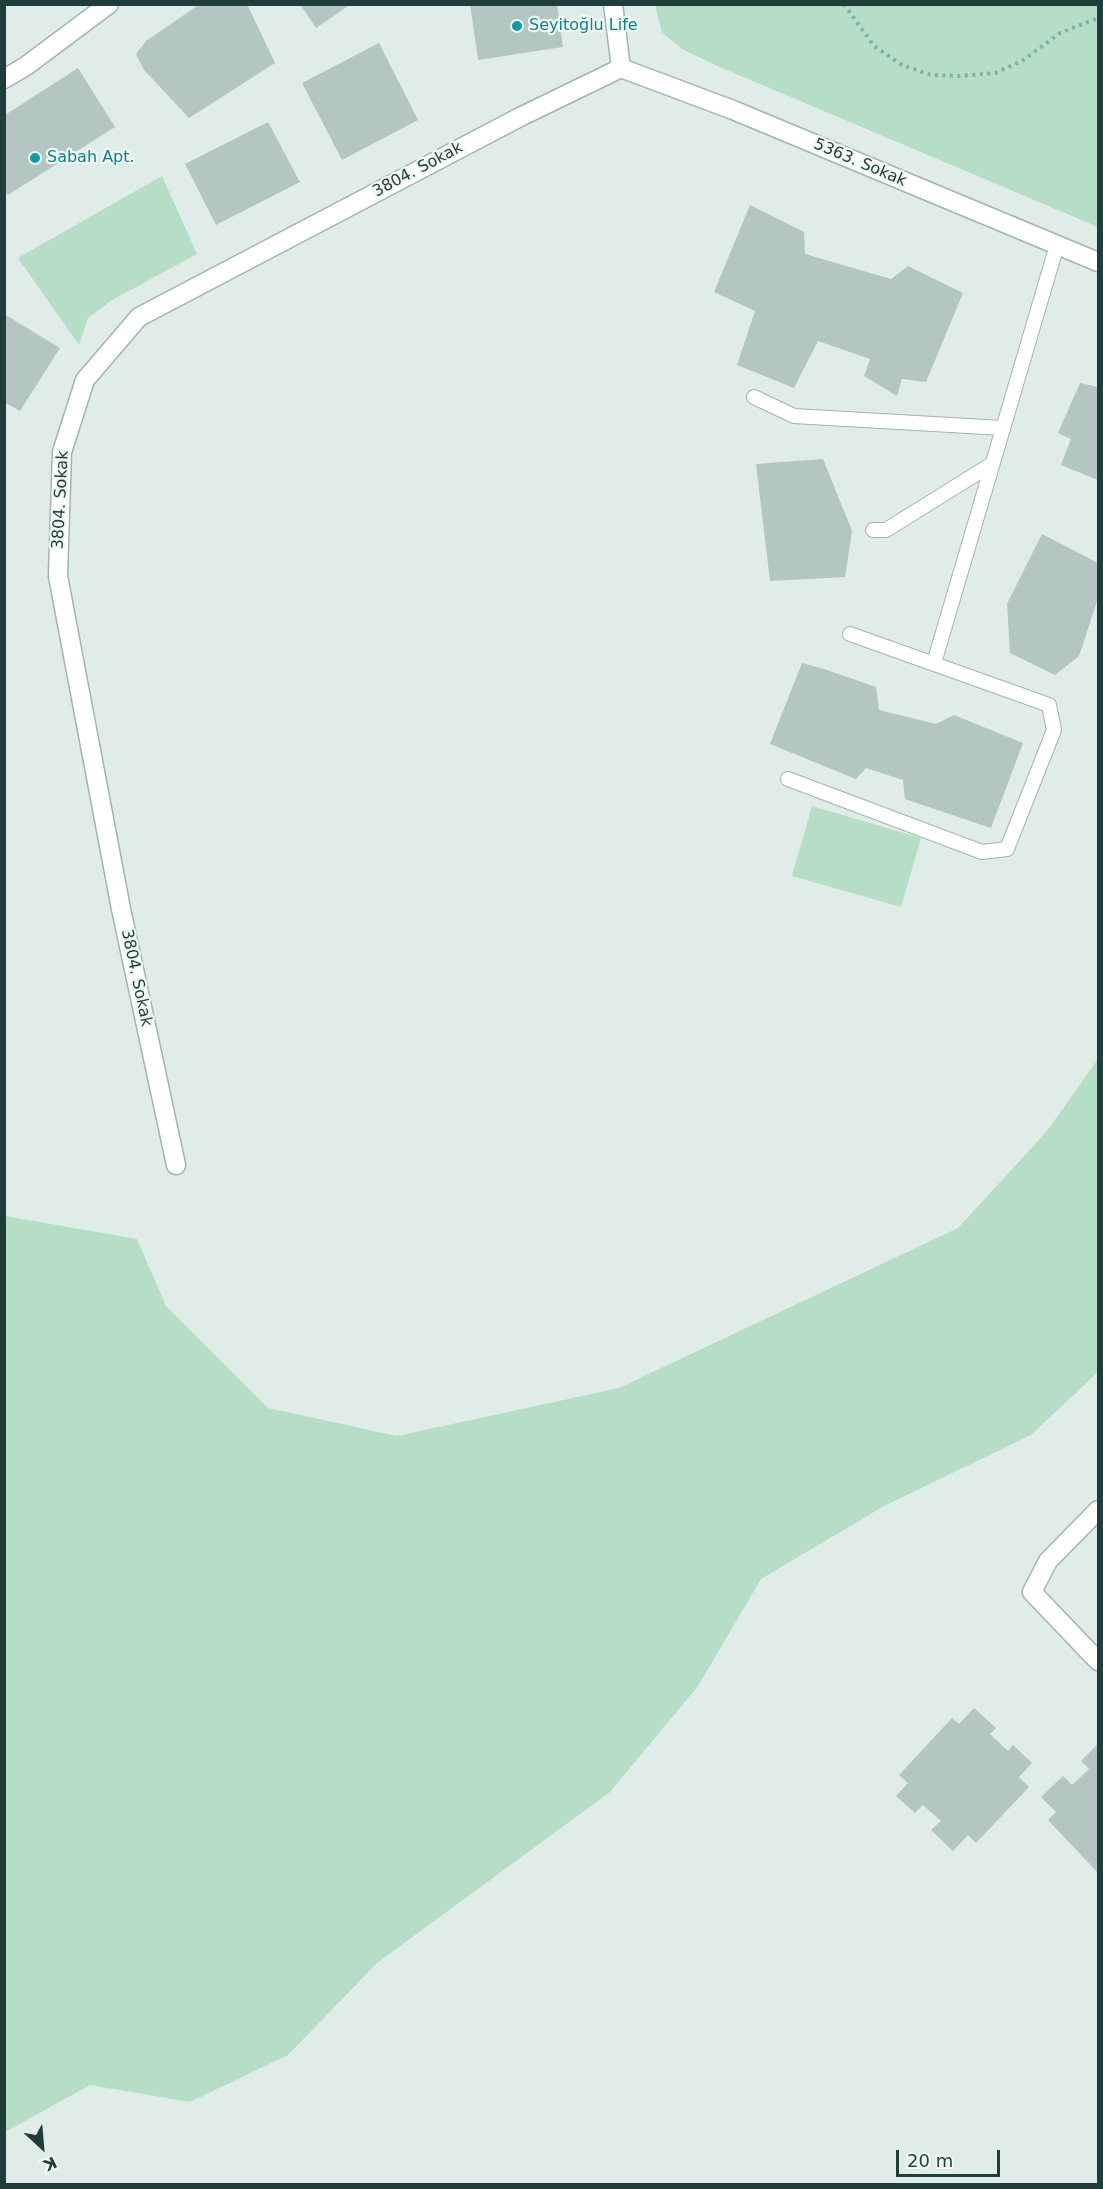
<!DOCTYPE html>
<html>
<head>
<meta charset="utf-8">
<style>
  body { margin:0 }
  #map { position:relative; width:1103px; height:2189px; overflow:hidden; background:#dfece8; font-family:"DejaVu Sans",sans-serif }
  canvas { display:block }
  .frame { position:absolute; inset:0; border:6px solid #1f3d39; pointer-events:none }
  .north { position:absolute; left:12px; top:2117px; width:60px; height:60px; -webkit-text-stroke:4px #f0f8f5; paint-order:stroke; rotate:154deg; font-size:16px; font-weight:700; line-height:24px; text-align:center; color:#1f3d39 }
  .north::after { content:''; display:block; margin:auto; width:21px; height:27px; background:#1f3d39; clip-path:polygon(50% 0,100% 100%,50% 72%,0 100%) }
  .scale { position:absolute; left:896px; top:2150px; width:104px; height:27px; box-sizing:border-box; border:3px solid #1f3d39; border-top:0; padding-left:8px; font-size:18px; line-height:21px; white-space:nowrap; color:#1f3d39; -webkit-text-stroke:4px #f0f8f5; paint-order:stroke }
</style>
</head>
<body>
<div id="map">
<canvas width="1103" height="2189"></canvas>
<div class="frame"></div>
<div class="north">K</div>
<div class="scale">20 m</div>
</div>
<script>
const context = document.querySelector('canvas').getContext('2d');
context.lineJoin = 'round';
function paint(path, color) { context.fillStyle = color; context.fill(path, 'evenodd'); }
const shape = rows => new Path2D(rows.map(r => 'M' + r).join(''));
function strokePath(path, color, width, dash) { context.strokeStyle = color; context.lineWidth = width; context.lineCap = dash ? 'butt' : 'round'; context.setLineDash(dash || []); context.stroke(path); }
function write(font, color, halo, rows, align = 'center') {
  context.font = font + ' "DejaVu Sans",sans-serif'; context.lineWidth = 4.5; context.setLineDash([]); context.textBaseline = 'middle'; context.strokeStyle = halo; context.fillStyle = color; for (const [text, x, y, turn = 0] of rows) {
    context.save(); context.translate(x, y); context.rotate((+turn || 0) * Math.PI / 180); context.textAlign = isNaN(turn) ? turn : align; if (halo) context.strokeText(text, 0, 0); context.fillText(text, 0, 0); context.restore();
  }
}
const green = shape([
  [655,5,1098,5,1098,227,715,65,682,49,662,32],
  [162,176,197,254,112,300,88,318,79,345,18,258],
  [812,806,921,838,901,907,792,876],
  [1098,1059,1098,1372,1031,1435,884,1506,761,1579,698,1686,610,1792,377,1963,288,2055,190,2102,90,2085,5,2132,5,1216,137,1239,166,1306,268,1408,397,1436,619,1388,958,1228,1047,1131]
]);
const building = shape([
  [200,4,247,4,275,63,189,118,144,70,136,54,146,41],
  [300,4,351,4,316,28],
  [470,4,557,4,563,47,478,60],
  [379,43,418,120,342,160,302,83],
  [78,68,115,127,8,195,5,190,5,115],
  [268,122,300,182,216,225,185,164],
  [750,205,804,232,805,254,891,279,908,266,963,293,926,382,902,379,897,396,864,376,870,359,818,341,794,388,737,365,755,311,714,292],
  [4,314,60,348,20,411,4,402],
  [1080,383,1098,387,1098,480,1061,465,1071,439,1058,433],
  [823,459,852,531,845,577,770,581,756,464],
  [1042,534,1098,563,1098,598,1079,656,1055,675,1010,653,1007,604],
  [802,663,824,669,876,687,879,710,936,724,954,715,1023,743,991,828,905,799,903,780,866,768,856,779,770,744],
  [974,1708,996,1728,990,1734,1008,1751,1013,1745,1032,1763,1019,1777,1029,1787,976,1843,968,1835,953,1851,931,1830,941,1821,923,1805,915,1813,896,1796,908,1783,899,1775,952,1718,959,1724],
  [1098,1744,1098,1873,1048,1820,1056,1812,1041,1797,1063,1776,1072,1785,1089,1769,1081,1761]
]);
const path = shape([
  [844,4,874,46,902,65,931,75,960,76,995,73,1022,61,1060,33,1098,18]
]);
const service = shape([
  [754,397,794,416,1003,428],
  [873,530,886,530,992,464],
  [934,663,1057,245],
  [788,779,982,852,1007,849,1054,730,1049,705,850,634]
]);
const minor = shape([
  [4,79,26,66,109,4],
  [176,1165,121,909,58,576,62,452,85,380,139,317,520,117,621,68,733,110,1098,262],
  [1098,1510,1048,1561,1032,1592,1098,1661]
]);
const tertiary = shape([
  [613,4,621,68]
]);
const markers = [
  [517,26,6,"#0f9aa8"],
  [35,158,6,"#0f9aa8"]
];
const cultureNames = [
  ["Seyitoğlu Life",529,26],
  ["Sabah Apt.",47,158]
];
const streetNames = [
  ["5363. Sokak",860,163,23],
  ["3804. Sokak",418,170,-28],
  ["3804. Sokak",61,500,-87],
  ["3804. Sokak",136,978,78]
];
paint(green, '#b6dec7');
paint(building, '#b4c6c1');
strokePath(service, '#a2b4b0', 16);
strokePath(minor, '#a2b4b0', 21);
strokePath(tertiary, '#a2b4b0', 21);
strokePath(path, '#7db1a9', 4, [3, 4.5]);
strokePath(service, '#fff', 14);
strokePath(minor, '#fff', 18);
strokePath(tertiary, '#fff', 18);
for (const [x, y, r, color] of markers) { const dot = new Path2D(); dot.arc(x, y, r, 0, 2 * Math.PI); context.fillStyle = color; context.fill(dot); strokePath(dot, '#f0f8f5', 2); }
write('16px', '#0d838f', '#f0f8f5', cultureNames, 'left');
write('16px', '#1f3d39', '#f0f8f5', streetNames);
</script>
</body>
</html>
